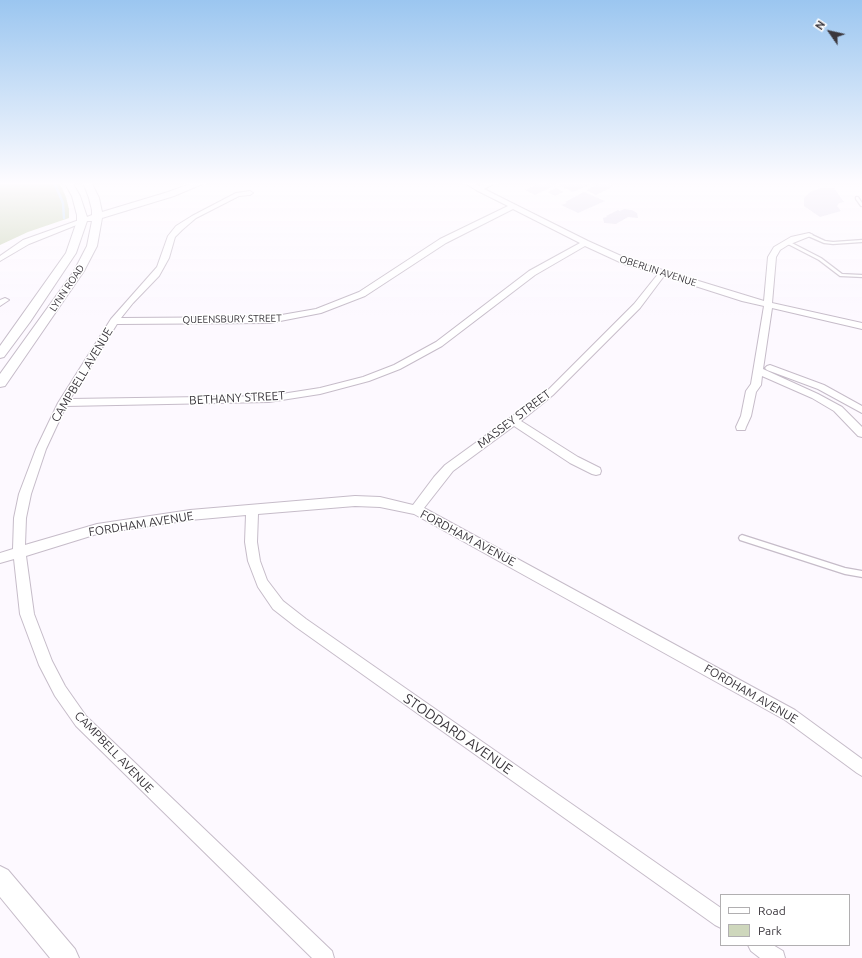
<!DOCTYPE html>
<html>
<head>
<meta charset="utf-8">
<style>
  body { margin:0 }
  #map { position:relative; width:862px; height:958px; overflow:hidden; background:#fdf9ff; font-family:Ubuntu,sans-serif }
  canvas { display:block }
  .legend { position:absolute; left:720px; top:894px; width:130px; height:52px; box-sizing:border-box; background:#fff; border:1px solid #b1afb1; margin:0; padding:5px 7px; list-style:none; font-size:12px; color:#3b373d }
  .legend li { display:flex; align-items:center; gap:8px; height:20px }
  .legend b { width:20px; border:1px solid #b1afb1 }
  .north { position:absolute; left:810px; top:12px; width:40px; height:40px; -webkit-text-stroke:3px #fff; paint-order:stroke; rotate:304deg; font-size:11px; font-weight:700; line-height:16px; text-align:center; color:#3b373d }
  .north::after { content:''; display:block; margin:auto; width:14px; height:18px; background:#3b373d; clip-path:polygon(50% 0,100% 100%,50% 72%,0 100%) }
</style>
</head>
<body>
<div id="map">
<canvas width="862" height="958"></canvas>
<ul class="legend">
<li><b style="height:5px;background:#fff"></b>Road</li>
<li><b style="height:11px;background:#ced7bc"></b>Park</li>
</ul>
<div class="north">N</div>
</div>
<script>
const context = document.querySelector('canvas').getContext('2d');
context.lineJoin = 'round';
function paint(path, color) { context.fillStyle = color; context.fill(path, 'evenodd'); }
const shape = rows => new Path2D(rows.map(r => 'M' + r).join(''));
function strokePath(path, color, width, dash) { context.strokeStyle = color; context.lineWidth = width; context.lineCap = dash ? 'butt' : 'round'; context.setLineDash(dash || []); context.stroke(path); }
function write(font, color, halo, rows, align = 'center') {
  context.font = font + ' Ubuntu,sans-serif'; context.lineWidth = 3; context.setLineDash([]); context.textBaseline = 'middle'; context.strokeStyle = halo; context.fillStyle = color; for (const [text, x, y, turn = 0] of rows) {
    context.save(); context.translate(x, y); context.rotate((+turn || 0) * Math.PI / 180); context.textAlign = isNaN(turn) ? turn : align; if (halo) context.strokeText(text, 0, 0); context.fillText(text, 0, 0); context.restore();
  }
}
const green = shape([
  [0,182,59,182,66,197,69,209,69,218,28,232,0,245]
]);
const stream = shape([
  [54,182,63,203,64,218]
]);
const building = shape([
  [542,182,554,186,535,195,525,190],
  [560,182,591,182,593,183,573,192,556,184],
  [603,182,614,186,596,195,586,190],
  [556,188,563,192,555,196,548,192],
  [820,188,834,188,844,202,839,203,837,206,841,211,820,217,804,206,804,198,810,192],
  [584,192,605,201,578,213,561,205,567,203,565,202],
  [624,209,632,210,637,213,638,218,628,217,616,224,604,223,603,218,607,217,606,216,618,210,621,212,620,211]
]);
const lane = shape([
  [856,197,858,197,862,203,862,206,861,206,856,199,856,197],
  [808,234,810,234,825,241,833,242,862,240,862,242,833,244,824,243,808,236,808,234],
  [786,241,788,241,821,258,842,274,862,275,862,277,840,276,819,260,786,243,786,241],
  [742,535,845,568,862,571,862,577,845,574,740,540,739,538,740,536,742,535]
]);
const street = shape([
  [463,182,471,182,479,186,489,182,497,182,484,189,588,241,630,260,764,301,768,257,774,247,791,237,809,233,813,235,788,245,780,250,776,257,772,303,862,323,862,329,772,308,763,369,818,394,842,407,862,427,862,437,858,436,834,411,812,398,762,376,761,385,756,392,751,416,746,427,745,430,737,430,736,427,741,416,746,391,751,384,764,306,742,301,664,276,640,308,553,395,521,421,578,457,600,468,601,471,600,474,596,475,592,474,570,463,514,426,453,471,424,508,795,710,862,759,862,776,857,773,785,720,414,514,380,507,355,506,258,514,257,542,260,561,267,580,283,601,306,619,721,908,721,928,715,925,296,627,273,609,258,587,248,561,245,542,246,515,190,520,97,534,26,556,34,614,52,661,65,686,86,716,332,951,334,958,312,958,76,726,55,696,39,665,20,614,14,559,0,563,0,553,13,549,14,518,19,494,36,449,58,403,111,319,157,267,168,236,176,226,192,216,236,193,250,191,253,193,250,195,239,196,196,218,182,230,175,237,169,258,159,276,133,303,121,318,270,317,316,309,359,292,440,239,508,206,476,190,463,182],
  [513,209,580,243,529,271,436,342,394,365,363,377,320,388,269,396,70,399,117,324,270,323,321,313,365,296,446,243,513,209],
  [585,246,624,264,658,274,634,304,547,391,445,465,434,477,413,505,380,497,355,496,190,510,97,524,25,545,26,518,31,494,46,449,66,406,269,402,320,394,369,381,400,369,442,346,535,275,585,246],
  [82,219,84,220,84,222,29,244,0,261,0,256,23,240,82,219],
  [5,298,9,300,0,306,0,300,5,298],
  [770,365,824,385,862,406,862,413,818,389,767,370,765,368,767,366,770,365],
  [748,945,773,945,783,951,785,958,760,958,751,951,748,945]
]);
const secondary = shape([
  [64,182,72,182,80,196,87,217,92,215,92,210,89,198,83,182,91,182,99,198,102,212,168,192,195,182,207,182,174,196,102,218,97,246,84,271,5,386,0,387,0,374,74,271,87,246,92,221,87,221,76,253,30,322,4,357,0,358,0,346,66,253,77,221,77,215,72,196,64,182],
  [0,866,8,870,75,949,79,958,50,958,0,897,0,866]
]);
const farStreetnames = [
  ["OBERLIN AVENUE",658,271,18],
  ["LYNN ROAD",67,288,-56],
  ["QUEENSBURY STREET",232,319,-1]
];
const streetNames = [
  ["CAMPBELL AVENUE",82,375,-59],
  ["BETHANY STREET",237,398,-3],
  ["MASSEY STREET",514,419,-37],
  ["FORDHAM AVENUE",141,524,-9],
  ["FORDHAM AVENUE",468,538,28],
  ["FORDHAM AVENUE",751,694,30],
  ["CAMPBELL AVENUE",114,752,46]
];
const nearStreetnames = [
  ["STODDARD AVENUE",458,734,35]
];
paint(green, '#ced7bc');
strokePath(stream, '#c7e0fb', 2.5);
paint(building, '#e7e1f0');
strokePath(lane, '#c6bcc9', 2.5);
strokePath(street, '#c6bcc9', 2);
strokePath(secondary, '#c6bcc9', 2);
paint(lane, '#fff');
paint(street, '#fff');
paint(secondary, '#fff');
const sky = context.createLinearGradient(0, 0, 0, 316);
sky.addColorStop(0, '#9bc6f0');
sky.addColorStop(0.58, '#fefcff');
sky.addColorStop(1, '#fefcff00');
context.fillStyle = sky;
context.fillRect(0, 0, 862, 316);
write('10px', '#3b373d', '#fff', farStreetnames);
write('12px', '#3b373d', '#fff', streetNames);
write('14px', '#3b373d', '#fff', nearStreetnames);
</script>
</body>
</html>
